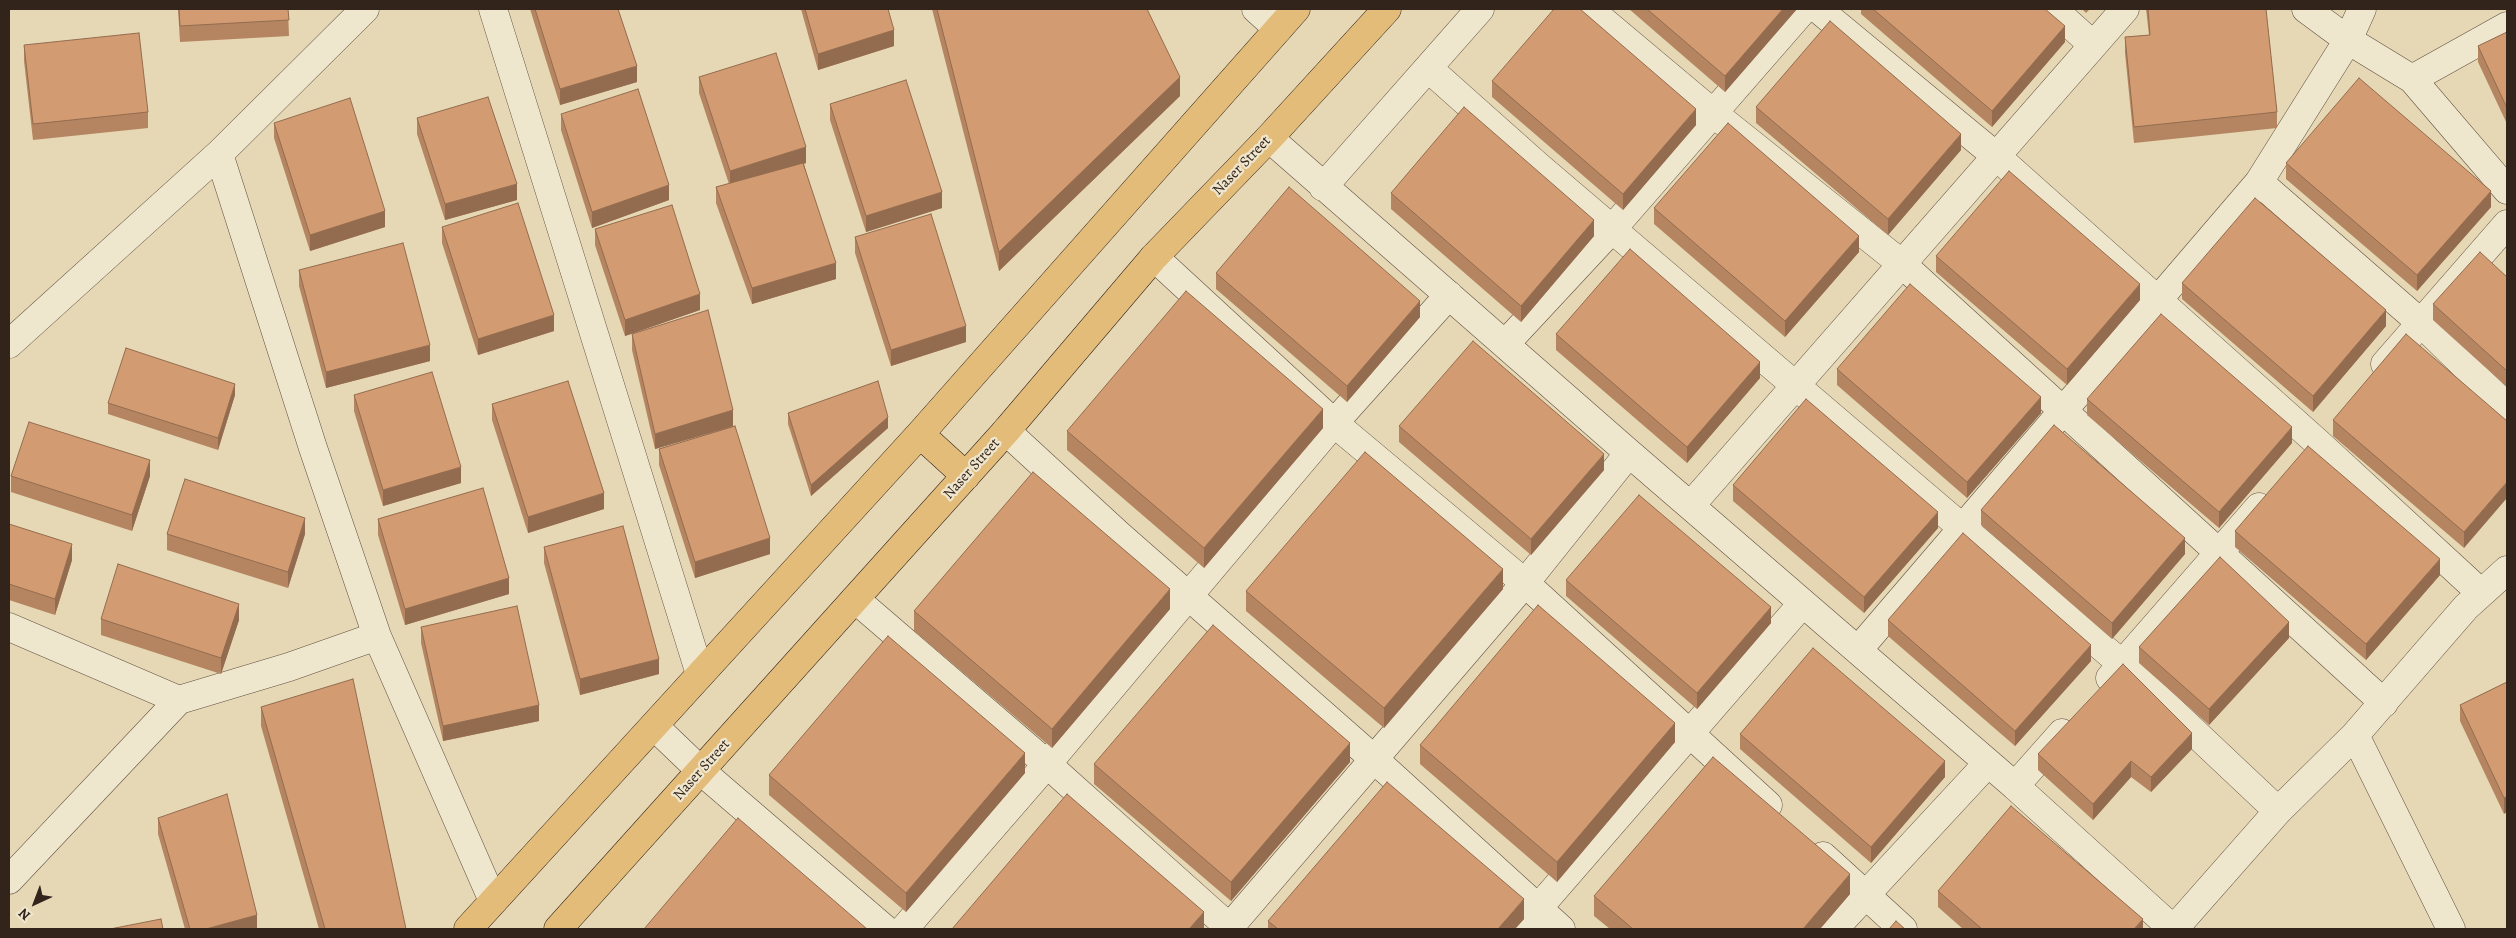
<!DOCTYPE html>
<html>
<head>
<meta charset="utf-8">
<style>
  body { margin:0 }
  #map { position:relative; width:2516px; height:938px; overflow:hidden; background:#e6d8b4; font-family:Alegreya,serif }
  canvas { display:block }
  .frame { position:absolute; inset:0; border:10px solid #32231b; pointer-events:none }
  .north { position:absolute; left:10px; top:878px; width:50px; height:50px; -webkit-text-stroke:4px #efe6ce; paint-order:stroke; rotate:223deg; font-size:14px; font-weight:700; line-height:20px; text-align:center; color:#32231b }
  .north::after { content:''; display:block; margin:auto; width:18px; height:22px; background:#32231b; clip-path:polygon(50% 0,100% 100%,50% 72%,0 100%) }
</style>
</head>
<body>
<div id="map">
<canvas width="2516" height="938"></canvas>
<div class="frame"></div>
<div class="north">N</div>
</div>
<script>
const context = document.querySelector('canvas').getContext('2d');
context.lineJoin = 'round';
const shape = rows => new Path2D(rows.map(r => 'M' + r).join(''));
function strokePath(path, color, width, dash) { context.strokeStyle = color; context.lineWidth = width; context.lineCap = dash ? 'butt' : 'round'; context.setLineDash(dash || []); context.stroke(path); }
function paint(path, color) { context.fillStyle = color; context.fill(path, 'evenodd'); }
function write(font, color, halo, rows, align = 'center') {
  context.font = font + ' Alegreya,serif'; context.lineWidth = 4.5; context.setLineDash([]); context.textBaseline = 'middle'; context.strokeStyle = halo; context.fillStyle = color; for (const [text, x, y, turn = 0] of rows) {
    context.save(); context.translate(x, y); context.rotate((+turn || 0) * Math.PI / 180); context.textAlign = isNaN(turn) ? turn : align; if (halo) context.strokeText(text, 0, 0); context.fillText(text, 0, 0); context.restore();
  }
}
const street = shape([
  [493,9,700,674],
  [1256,9,1278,29],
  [1589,9,1713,113,1902,264,2384,703],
  [1818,9,1996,156,2317,442,2480,592],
  [2053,9,2093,45],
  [2306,9,2348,40,2412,79,2507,190],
  [1428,68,1538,166,2122,664,2278,811],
  [2412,79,2507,26],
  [1269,138,1629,453,2015,786,2173,929],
  [219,154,313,448,377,636],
  [2259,182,2421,323,2507,407],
  [1323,187,1480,9],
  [1154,257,1334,423,1525,583,1768,805],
  [1506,343,1613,228,1804,9],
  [9,344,219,154,365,9],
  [2385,364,2507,224],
  [1006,431,1119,535,1375,760,1561,929],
  [1691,505,2125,9],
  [855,599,1047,764,1231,929],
  [9,627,179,700,289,667,377,636,493,901],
  [1858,650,2259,182,2348,40,2362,9],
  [2110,678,2259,507],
  [654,726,701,771,885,929],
  [2355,735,2451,929],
  [2015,786,2062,733],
  [1823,856,1903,929],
  [9,880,179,700],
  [904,929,1047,764,1334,423,1449,295],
  [1228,929,1525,583,1629,453],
  [1520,929,1802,604],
  [1834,929,1987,764],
  [2174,929,2278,811,2355,735,2466,607,2507,570]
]);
const primary = shape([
  [920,434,966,476],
  [468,929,920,434,1296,9],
  [558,929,1006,431,1154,257,1269,138,1387,9]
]);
const wall = shape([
  [178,9,288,9,289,36,180,42],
  [530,9,618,9,637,82,560,105],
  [801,9,888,9,894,46,818,70],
  [932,9,1147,9,1180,96,999,271],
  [1629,9,1797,9,1725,92],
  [1861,9,2045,9,2065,42,1992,127,1861,14],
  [2082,9,2090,9,2086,13],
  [2146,9,2266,9,2277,112,2277,128,2134,143,2125,53,2125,37,2149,35],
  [2507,32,2507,124,2478,62,2478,46],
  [24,45,148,112,148,128,33,140,24,61],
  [699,77,806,163,804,164,836,279,752,304,716,203,716,187,729,184,699,93],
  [1492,81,1696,125,1623,210,1492,97],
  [830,104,942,208,866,232,830,120],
  [1756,107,1961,150,1888,235,1756,123],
  [561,114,669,200,592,228,561,130],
  [417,118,517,200,445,220,417,134],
  [274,123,385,227,310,251,274,138],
  [2286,163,2491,207,2417,291,2286,179],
  [1391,193,1594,236,1521,322,1391,209],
  [1654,208,1859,252,1785,337,1654,224],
  [442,227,554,331,478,355,442,243],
  [595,229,700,310,625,336,595,245],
  [855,237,966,342,891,366,855,253],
  [1936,256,2140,300,2067,385,1936,272],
  [299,270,430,361,326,388,299,286],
  [1216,273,1420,317,1347,402,1216,289],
  [2507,277,2507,387,2433,320,2433,304],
  [2182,283,2386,326,2313,412,2182,299],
  [632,334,733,426,770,554,695,578,659,465,659,449,722,430,655,449,632,350],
  [1556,334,1760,378,1687,463,1556,350],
  [1837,369,2041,413,1967,498,1837,385],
  [235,395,218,450,108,414,108,403],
  [354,395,461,483,383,506,354,411],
  [2087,399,2292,443,2219,528,2087,415],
  [492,404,604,509,528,533,492,420],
  [788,413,888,428,811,496,788,424],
  [2333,420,2507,421,2464,548,2333,436],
  [1399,426,1604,470,1531,555,1399,442],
  [1323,428,1204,568,1067,450,1067,431],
  [11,476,150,476,132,531,11,492],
  [1733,485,1938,528,1864,613,1733,501],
  [1981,510,2185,554,2112,639,1981,525],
  [378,519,509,594,405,625,378,535],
  [9,524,72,560,55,615,9,600],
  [2235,531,2440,575,2366,660,2235,547],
  [167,534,305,534,288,588,167,550],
  [544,547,659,674,580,695,544,563],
  [1566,580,1771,623,1697,709,1566,596],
  [1503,589,1384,728,1246,611,1246,591],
  [1170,609,1052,748,914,631,914,611],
  [101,619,239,620,221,674,101,635],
  [1888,620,2091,661,2015,746,1888,636],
  [421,627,539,721,443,741,421,643],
  [2289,638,2209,725,2139,663,2139,647],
  [2507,682,2504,814,2460,721,2460,705],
  [261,707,406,929,319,929,261,726],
  [1740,734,1945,777,1871,863,1740,749],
  [1675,742,1557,882,1420,764,1420,745],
  [2192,749,2151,792,2131,777,2093,820,2038,770,2038,754],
  [1350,762,1231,901,1094,784,1094,764],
  [1025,773,906,912,769,795,769,775],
  [158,818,257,929,185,929,158,834],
  [1938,891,2143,929,1963,929,1938,907],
  [1850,894,1820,929,1610,929,1594,916,1594,896],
  [1524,919,1515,929,1268,929,1268,921]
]);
const shadedWall = shape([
  [1783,9,1797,9,1725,92,1725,76],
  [2065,26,2065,42,1992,127,1992,111],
  [894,30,894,46,818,70,818,54],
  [637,66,637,82,560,105,560,89],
  [1180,77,1180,96,999,271,999,252],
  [1696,109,1696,125,1623,210,1623,194],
  [1961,134,1961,150,1888,235,1888,219],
  [806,147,806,163,730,187,730,171],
  [517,184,517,200,445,220,445,204],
  [669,185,669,200,592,228,592,212],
  [2491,191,2491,207,2417,291,2417,275],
  [942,192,942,208,866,232,866,216],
  [385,211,385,227,310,251,310,235],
  [1594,220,1594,236,1521,322,1521,306],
  [1859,236,1859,252,1785,337,1785,321],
  [836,263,836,279,752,304,752,288],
  [2140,284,2140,300,2067,385,2067,369],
  [700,294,700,310,625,336,625,320],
  [1420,301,1420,317,1347,402,1347,386],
  [2386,310,2386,326,2313,412,2313,396],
  [554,315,554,331,478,355,478,339],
  [966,326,966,342,891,366,891,350],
  [430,345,430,361,326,388,326,372],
  [1760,362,1760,378,1687,463,1687,447],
  [235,384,235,395,218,450,218,438],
  [2041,397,2041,413,1967,498,1967,482],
  [1323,409,1323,428,1204,568,1204,548],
  [733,410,733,426,655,449,655,434],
  [888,417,888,428,811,496,811,485],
  [2292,427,2292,443,2219,528,2219,512],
  [1604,454,1604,470,1531,555,1531,539],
  [150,460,150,476,132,531,132,515],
  [461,467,461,483,383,506,383,490],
  [2507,482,2507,498,2464,548,2464,532],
  [604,493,604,509,528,533,528,517],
  [1938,512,1938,528,1864,613,1864,597],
  [305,518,305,534,288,588,288,572],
  [770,538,770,554,695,578,695,562],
  [2185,538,2185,554,2112,639,2112,623],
  [72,544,72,560,55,615,55,599],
  [2440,559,2440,575,2366,660,2366,644],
  [1503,569,1503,589,1384,728,1384,708],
  [509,578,509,594,405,625,405,609],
  [1170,589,1170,609,1052,748,1052,729],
  [239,604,239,620,221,674,221,658],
  [1771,607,1771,623,1697,709,1697,693],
  [2289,622,2289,638,2209,725,2209,709],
  [2091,645,2091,661,2015,746,2015,731],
  [659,659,659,674,580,695,580,679],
  [539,705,539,721,443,741,443,726],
  [1675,723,1675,742,1557,882,1557,862],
  [2192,733,2192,749,2151,792,2151,777],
  [1350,743,1350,762,1231,901,1231,882],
  [1025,753,1025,773,906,912,906,893],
  [1945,761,1945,777,1871,863,1871,847],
  [2131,761,2131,777,2093,820,2093,804],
  [2507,796,2507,812,2504,814,2504,798],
  [1850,874,1850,894,1820,929,1803,929],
  [1524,899,1524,919,1515,929,1498,929],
  [1204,912,1204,929,1189,929],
  [257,915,257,929,206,929],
  [2143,919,2143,929,2134,929]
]);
const building = shape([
  [179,9,288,9,289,20,180,26,179,9],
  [535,9,618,9,637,66,560,89,535,9],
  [805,9,888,9,894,30,818,54,805,9],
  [937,9,1147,9,1180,77,999,252,937,9],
  [1554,9,1580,9,1696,109,1623,194,1492,81,1554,9],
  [1647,9,1783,9,1725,76,1647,9],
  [1873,9,2045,9,2065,26,1992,111,1873,9],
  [2148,9,2266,9,2277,112,2134,127,2125,37,2150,35,2148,9],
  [1830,21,1961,134,1888,219,1756,107,1830,21],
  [2507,32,2507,108,2478,46,2507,32],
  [139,33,148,112,33,124,24,45,139,33],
  [776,53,806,147,730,171,699,77,776,53],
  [2359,78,2491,191,2417,275,2286,163,2359,78],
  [906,80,942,192,866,216,830,104,906,80],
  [638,89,669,185,592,212,561,114,638,89],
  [488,97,517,184,445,204,417,118,488,97],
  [350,98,385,211,310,235,274,123,350,98],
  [1464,107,1594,220,1521,306,1391,193,1464,107],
  [1728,123,1859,236,1785,321,1654,208,1728,123],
  [803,163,836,263,752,288,716,187,803,163],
  [2009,171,2140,284,2067,369,1936,256,2009,171],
  [1289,187,1420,301,1347,386,1216,273,1289,187],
  [2255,198,2386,310,2313,396,2182,283,2255,198],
  [518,203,554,315,478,339,442,227,518,203],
  [672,205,700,294,625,320,595,229,672,205],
  [931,214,966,326,891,350,855,237,931,214],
  [403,243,430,345,326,372,299,270,403,243],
  [1630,249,1760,362,1687,447,1556,334,1630,249],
  [2480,252,2507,277,2507,371,2433,304,2480,252],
  [1910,284,2041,397,1967,482,1837,369,1910,284],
  [1186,291,1323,409,1204,548,1067,431,1186,291],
  [708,310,733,410,655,434,632,334,708,310],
  [2161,314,2292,427,2219,512,2087,399,2161,314],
  [2406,334,2507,421,2507,482,2464,532,2333,420,2406,334],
  [1473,341,1604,454,1531,539,1399,426,1473,341],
  [126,348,235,384,218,438,108,403,126,348],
  [432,372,461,467,383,490,354,395,432,372],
  [568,381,604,493,528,517,492,404,568,381],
  [878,381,888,417,811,485,788,413,878,381],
  [1806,399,1938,512,1864,597,1733,485,1806,399],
  [29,422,150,460,132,515,11,476,29,422],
  [2054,425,2185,538,2112,623,1981,510,2054,425],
  [735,426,770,538,695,562,659,449,735,426],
  [2308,446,2440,559,2366,644,2235,531,2308,446],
  [1365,452,1503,569,1384,708,1246,591,1365,452],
  [1033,472,1170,589,1052,729,914,611,1033,472],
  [185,479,305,518,288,572,167,534,185,479],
  [483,488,509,578,405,609,378,519,483,488],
  [1639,495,1771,607,1697,693,1566,580,1639,495],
  [9,524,72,544,55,599,9,584,9,524],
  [623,526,659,659,580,679,544,547,623,526],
  [1963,533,2091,645,2015,731,1888,620,1963,533],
  [2220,557,2289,622,2209,709,2139,647,2220,557],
  [118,564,239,604,221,658,101,619,118,564],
  [1538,605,1675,723,1557,862,1420,745,1538,605],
  [517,606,539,705,443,726,421,627,517,606],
  [1213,625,1350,743,1231,882,1094,764,1213,625],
  [888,636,1025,753,906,893,769,775,888,636],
  [1813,648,1945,761,1871,847,1740,734,1813,648],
  [2123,664,2192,733,2151,777,2131,761,2093,804,2038,754,2123,664],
  [353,679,406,929,325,929,261,707,353,679],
  [2507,682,2507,796,2504,798,2460,705,2507,682],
  [1713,757,1850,874,1803,929,1633,929,1594,896,1713,757],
  [1387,782,1524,899,1498,929,1278,929,1268,921,1387,782],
  [227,794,257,915,206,929,190,929,158,818,227,794],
  [1067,794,1204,912,1189,929,952,929,1067,794],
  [2011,806,2143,919,2134,929,1982,929,1938,891,2011,806],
  [738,818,867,929,644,929,738,818],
  [161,919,163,929,110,929,161,919],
  [1896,921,1905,929,1889,929,1896,921]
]);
const streetNames = [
  ["Naser Street",1242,166,-46],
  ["Naser Street",972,469,-48],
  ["Naser Street",702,770,-48]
];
strokePath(street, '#5f5041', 29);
strokePath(primary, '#32231b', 29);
strokePath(street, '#efe6ce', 28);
strokePath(primary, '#e3bc7a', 28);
paint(wall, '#b58561');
paint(shadedWall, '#936c4f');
paint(building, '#d29b71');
strokePath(building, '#936c4f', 1);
write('15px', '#32231b', '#efe6ce', streetNames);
</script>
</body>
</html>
